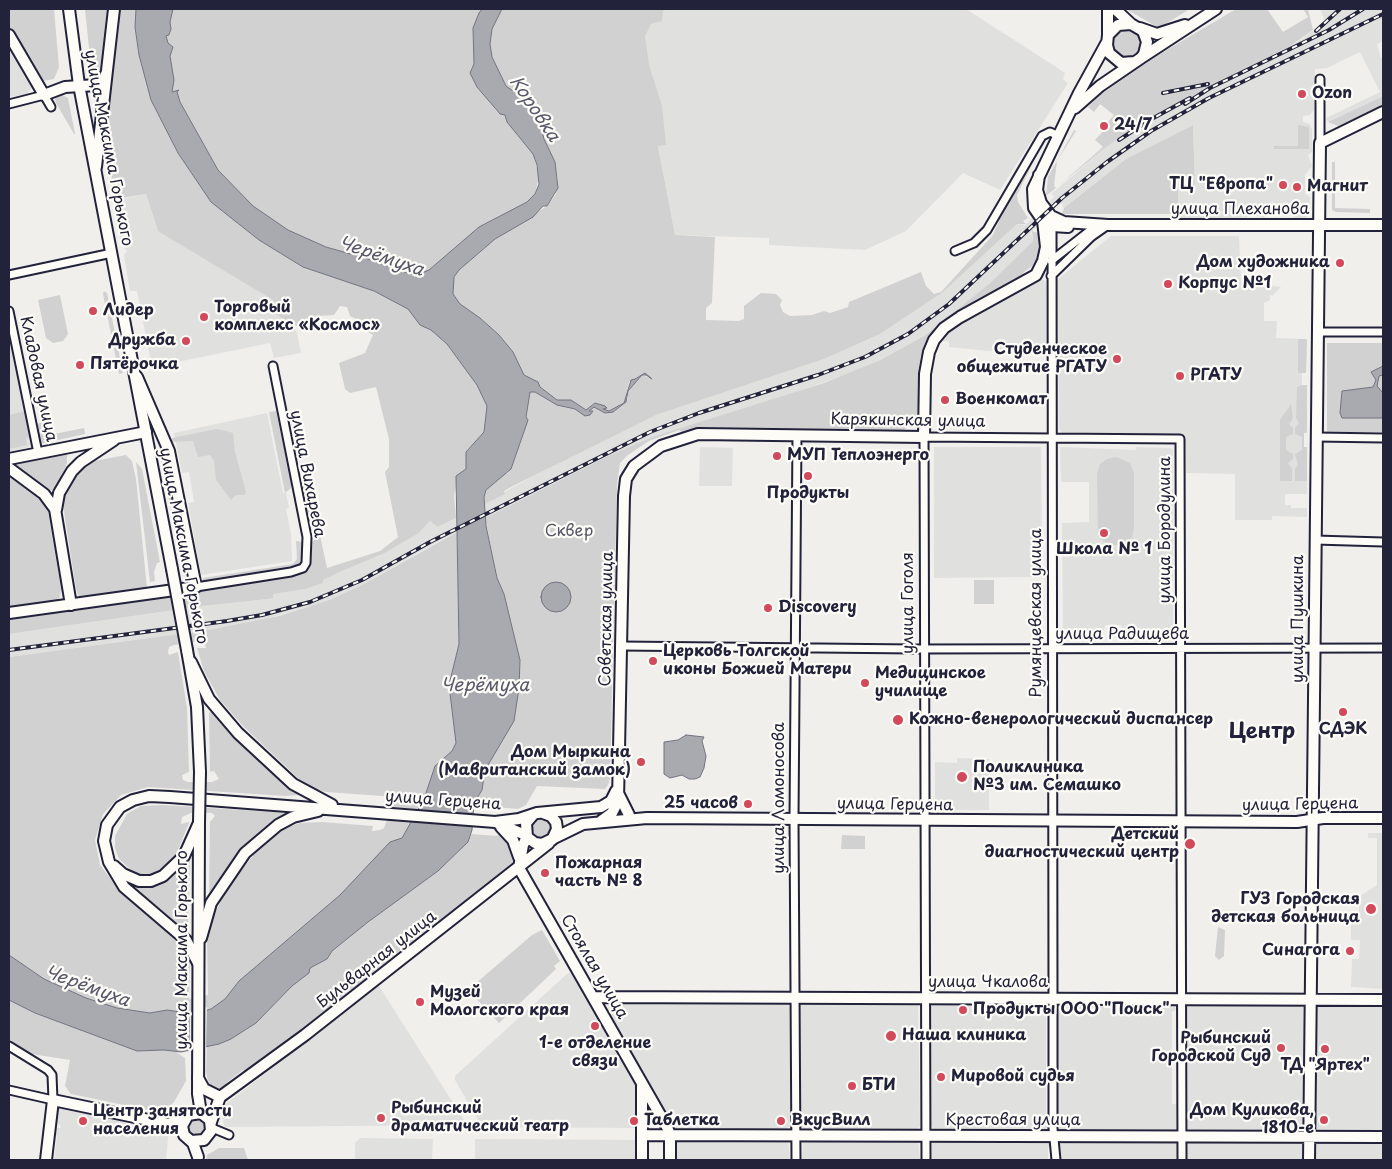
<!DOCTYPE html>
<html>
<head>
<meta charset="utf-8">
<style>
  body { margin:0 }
  #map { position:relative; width:1392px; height:1169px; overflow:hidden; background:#f0efec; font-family:"Playpen Sans",sans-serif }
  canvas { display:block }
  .frame { position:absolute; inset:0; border:10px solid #22223b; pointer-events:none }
</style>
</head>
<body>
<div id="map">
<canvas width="1392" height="1169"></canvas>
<div class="frame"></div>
</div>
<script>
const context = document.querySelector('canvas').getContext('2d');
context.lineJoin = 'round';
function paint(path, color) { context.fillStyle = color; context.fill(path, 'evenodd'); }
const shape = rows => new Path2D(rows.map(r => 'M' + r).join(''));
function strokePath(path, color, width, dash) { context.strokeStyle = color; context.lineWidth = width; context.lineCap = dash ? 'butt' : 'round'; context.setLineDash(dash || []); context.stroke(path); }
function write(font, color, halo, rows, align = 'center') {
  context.font = font + ' "Playpen Sans",sans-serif'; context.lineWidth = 4.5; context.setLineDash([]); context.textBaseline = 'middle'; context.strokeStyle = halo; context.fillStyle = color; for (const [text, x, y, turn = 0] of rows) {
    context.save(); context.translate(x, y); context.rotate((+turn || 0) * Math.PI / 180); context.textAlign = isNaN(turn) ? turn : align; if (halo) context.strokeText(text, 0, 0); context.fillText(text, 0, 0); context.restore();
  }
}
const built = shape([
  [666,9,966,9,1053,65,1065,73,1063,79,1068,83,1000,190,963,173,906,231,865,250,769,245,769,238,675,235,658,145,644,33,650,20],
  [1320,9,1383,9,1383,41,1377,44,1381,58,1383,57,1383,96,1328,122,1326,118,1380,92,1360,52,1327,68,1315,69,1314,110,1310,115,1303,116,1303,122,1310,124,1312,130,1312,152,1308,155,1312,166,1305,175,1305,194,1310,197,1310,213,1304,219,1295,219,1291,213,1266,213,1264,219,1253,214,1249,214,1246,219,1178,218,1178,189,1195,188,1193,125,1126,159,1064,208,1061,203,1031,232,1033,241,990,283,924,336,864,368,774,400,652,437,608,456,510,505,439,541,364,584,329,600,263,620,208,630,9,657,9,634,202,606,268,599,273,598,273,594,306,589,323,583,322,580,342,571,383,554,419,533,430,521,439,527,599,441,656,415,824,359,880,334,942,293,1017,224,1025,225,1055,196,1051,194,1105,148,1166,107,1302,39,1325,21],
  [9,41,33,86,27,94,9,97],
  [146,194,157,228,273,300,275,314,291,321,297,333,301,353,274,358,270,343,158,366,151,367,145,364,151,362,137,291,130,291,124,255,127,251,122,246,113,201],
  [1111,236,1239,236,1241,282,1281,287,1272,296,1270,294,1270,300,1264,303,1264,321,1277,321,1276,338,1307,339,1306,373,1302,373,1302,385,1307,385,1307,433,1304,433,1304,447,1307,447,1307,494,1285,494,1285,505,1291,505,1291,508,1307,508,1307,517,1272,516,1272,520,1235,520,1235,474,1186,473,1185,435,1062,433,1059,429,1058,279],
  [1036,280,1044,280,1046,283,1047,350,988,351,949,347,949,341,938,341,953,326],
  [9,326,33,446,9,452],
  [267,413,283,493,286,493,289,508,286,509,291,534,292,561,201,575,188,503,194,502,189,472,182,473,174,433],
  [700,447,733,448,732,486,699,486],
  [934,447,1041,447,1042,577,934,578],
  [1060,447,1136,450,1136,447,1170,448,1173,450,1173,581,1166,582,1162,589,1163,598,1173,598,1173,630,1122,630,1121,625,1105,625,1104,630,1063,629,1062,523,1089,522,1089,482,1061,482],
  [957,758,989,759,989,810,935,810,935,762,957,763],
  [1368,833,1383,833,1383,989,1351,987,1352,959,1359,959,1360,940,1351,940,1351,921,1358,921,1360,896,1377,885,1377,838,1368,838],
  [568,973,574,974,640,1088,637,1128,482,1127,455,1080,455,1076],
  [379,986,464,1120,464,1125,226,1127,224,1125,221,1108,375,987],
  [614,1003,788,1004,790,1007,790,1126,785,1130,674,1129,609,1015,608,1005],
  [802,1003,918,1005,920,1126,917,1130,801,1128,799,1024,799,1005],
  [935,1003,1048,1006,1049,1014,1046,1014,1046,1118,1049,1118,1048,1129,934,1130,931,1125,931,1006],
  [1059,1004,1175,1005,1176,1010,1172,1012,1172,1104,1177,1104,1176,1129,1058,1129,1057,1008],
  [1187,1004,1305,1006,1302,1130,1186,1129,1185,1007],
  [1319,1006,1383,1007,1383,1132,1319,1132,1316,1130,1316,1008],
  [60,1106,169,1129,166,1160,54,1160,57,1137,54,1132,55,1128,61,1128,60,1125,55,1122,57,1107],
  [360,1138,433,1139,432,1160,355,1160,355,1143],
  [475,1139,639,1140,639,1160,475,1160],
  [675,1140,788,1140,790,1160,673,1160],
  [803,1140,918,1140,920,1160,802,1160],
  [1051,1140,1053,1147,1048,1147,1048,1160,932,1160,932,1144,935,1141],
  [1174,1140,1177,1144,1177,1160,1059,1160,1059,1141],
  [1301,1140,1304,1145,1304,1160,1185,1160,1186,1141],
  [1319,1141,1383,1141,1383,1160,1315,1160,1315,1145]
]);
const green = shape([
  [9,9,54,9,59,67,54,79,43,81,39,78,9,26],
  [85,9,110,9,102,69,100,75,95,79,92,78],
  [119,9,136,9,135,27,139,55,151,100,178,153,211,202,259,240,303,267,374,291,408,309,420,325,431,330,447,344,477,385,487,406,487,418,484,432,466,452,466,469,457,484,454,495,456,518,438,527,430,521,419,533,383,554,342,571,323,580,323,583,306,589,273,594,273,598,268,599,202,606,9,634,9,617,197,592,211,588,291,575,308,563,312,542,320,535,327,568,380,551,398,537,385,472,389,467,389,439,376,387,350,393,345,389,339,363,365,353,373,335,361,328,358,320,350,316,347,307,340,306,334,315,318,316,312,321,308,330,302,329,275,314,273,300,158,231,146,194,116,199,109,164,105,117],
  [173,9,482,9,473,28,474,64,470,73,477,87,499,114,505,115,507,122,533,154,539,176,535,194,527,202,479,227,429,270,419,274,410,274,365,258,326,247,288,230,253,206,218,170,180,102,177,92,179,90,173,92,170,56,173,47,168,43,166,36,170,35,171,29,170,22],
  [502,9,666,9,663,11,662,21,651,24,645,36,649,65,662,106,666,145,658,146,675,235,715,237,712,303,706,308,706,320,739,321,744,319,744,306,761,293,776,294,782,300,780,305,783,312,790,316,812,315,824,311,830,313,848,307,849,302,921,272,926,286,934,294,941,292,993,235,1010,195,1045,138,1017,195,1018,202,1028,218,1023,221,1026,224,1017,224,942,293,880,334,824,359,656,415,511,487,504,491,505,494,485,504,484,497,486,490,502,475,508,473,514,461,525,428,529,392,535,392,552,402,569,408,590,412,592,407,596,407,605,413,613,412,623,405,628,399,628,391,642,375,650,378,645,373,629,382,624,403,609,411,604,411,603,408,607,408,595,403,586,410,571,400,557,400,524,375,513,352,499,335,480,318,460,305,453,294,454,277,459,270,495,239,547,206,556,194,558,183,555,162,544,139,539,120,523,98,506,86,492,57,490,44,492,29],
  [1126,9,1190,9,1159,28],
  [1236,9,1267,9,1283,32,1308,17,1303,9,1308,9,1313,30,1290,46,1147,119,1105,148,1046,196,1048,177,1074,130,1076,131,1057,161,1054,186,1056,188,1103,147,1095,140,1109,125,1107,123,1114,115,1100,104,1094,112,1088,107,1100,95,1155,57],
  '1112 43a15 15 0 1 1 30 0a15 15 0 1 1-30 0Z',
  [61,94,68,98,75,134,74,134,56,103,55,99],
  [1383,96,1383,106,1338,126,1328,122],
  [1193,125,1195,188,1178,189,1178,214,1062,214,1064,208,1126,159],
  [1298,125,1309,127,1309,149,1274,149,1274,146,1298,146],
  [1332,162,1335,162,1335,208,1370,209,1370,213,1336,212,1332,210],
  [1032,231,1041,234,1038,256,1032,266,1024,272,1022,276,958,312,929,336,923,355,917,414,915,421,904,430,897,432,697,430,683,433,679,430,649,441,628,455,620,463,617,484,610,778,608,785,605,789,537,786,526,805,518,809,473,805,482,790,485,770,489,761,514,721,519,688,520,660,504,594,497,578,485,518,608,456,652,437,824,383,878,361,924,336,990,283,1033,241],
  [104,291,107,293,123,373,119,374,103,294],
  [60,295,68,334,63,341,53,343,46,338,38,300],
  [1298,339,1307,339,1306,373,1298,373],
  [1327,343,1383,343,1383,432,1327,432],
  [1302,385,1307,385,1307,433,1304,433,1304,447,1307,447,1307,481,1295,481,1295,469,1298,464,1295,454,1302,450,1302,437,1295,434,1295,428,1299,423,1296,418,1297,387],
  [1291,404,1293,418,1289,424,1293,428,1293,434,1286,437,1286,450,1293,454,1293,459,1288,463,1292,469,1292,481,1280,481,1280,420],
  [25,411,31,437,26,438,27,445,9,449,9,415],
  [276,411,292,484,291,488,285,493,269,412],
  [42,422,47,425,49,435,84,428,85,434,40,444,36,428,38,424],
  [217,429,233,433,235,452,246,492,244,495,236,495,231,500,216,480,214,461,210,455,198,457,193,441,172,442,172,438],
  [165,452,191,574,185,575,160,456],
  [67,454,67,463,58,485,52,490,46,490,12,465],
  [126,455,132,461,136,479,147,588,82,598,78,595,76,589,62,498,71,480,82,467,94,461],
  [1116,457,1130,463,1134,473,1134,529,1132,537,1128,542,1112,546,1102,540,1098,531,1097,474,1100,464,1107,459],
  [136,462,142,469,160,562,157,563,154,572,155,581,150,582],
  [9,474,38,494,47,506,61,588,60,597,56,601,9,608],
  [307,485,316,526,307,521,300,487],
  [457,532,459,644,449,685,456,743,452,751,435,766,424,799,402,838,390,843,340,895,239,981,225,999,211,1009,186,1016,180,1012,167,1010,150,1013,117,1008,86,999,44,979,9,955,9,657,208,630,279,616,329,600,364,584],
  [198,641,205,645,206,648,197,648,204,671,220,700,244,727,298,778,315,789,326,792,396,797,384,828,380,830,372,831,373,826,322,822,300,823,281,830,258,849,226,891,212,919,207,940,208,995,189,999,190,963,186,951,163,928,120,891,100,865,95,840,103,814,121,795,148,787,285,796,299,795,269,770,211,711,209,713,210,772,214,771,219,779,212,782,188,782,183,780,182,775,189,772,187,708,178,652,169,655,168,652,169,647,174,645],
  [296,541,302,542,304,547,303,561,300,566,203,582,203,578,293,564,297,559],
  [974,580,994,580,994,604,974,604],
  [163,805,291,813,269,825,250,842,236,857,209,897,210,822,215,816,212,813,193,812,182,817,181,824,189,822,189,823,177,852,178,854,161,872,145,876,134,873,119,859,115,848,115,836,127,814,141,806],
  '530 828a11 11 0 1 1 22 0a11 11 0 1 1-22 0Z',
  [471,834,497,836,499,834,507,837,516,857,512,867,246,1074,243,1070,226,1083,228,1087,216,1088,209,1085,206,1072,207,1046,231,1039,256,1023,292,986,308,973,310,968,327,959,332,951,368,922,438,871,468,842],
  [842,835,865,836,865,849,841,849],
  [187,859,190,861,188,930,186,928,183,930,128,882,144,886,158,884,173,875],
  [1218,927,1225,930,1224,956,1219,960,1215,956],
  [542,930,560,961,554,966,556,969,499,1023,468,990,532,935],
  [9,1000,35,1013,137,1051,164,1050,176,1052,185,1058,186,1081,174,1102,162,1113,71,1094,65,1086,70,1060,25,1053,9,1043],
  [200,1116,208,1126,205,1135,194,1138,186,1131,188,1120],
  [219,1148,244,1148,248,1160,206,1160,207,1155]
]);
const water = shape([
  [136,9,173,9,170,22,171,29,169,35,166,36,168,43,173,47,170,56,174,80,172,92,179,90,177,92,180,102,218,170,253,206,288,230,326,247,365,258,410,274,419,274,429,270,479,227,527,202,535,194,539,184,537,165,533,154,507,122,505,115,500,114,477,87,470,73,474,64,473,28,479,13,482,9,502,9,492,29,490,44,492,57,506,86,523,98,539,120,544,139,555,162,558,188,547,206,543,206,533,217,495,239,459,270,454,277,453,294,460,304,480,318,499,335,513,352,524,375,538,382,540,387,557,400,571,400,586,410,595,403,605,406,607,408,603,409,609,411,624,403,631,380,635,379,645,373,652,379,646,375,642,375,628,391,626,402,613,412,605,413,594,407,589,411,593,411,590,415,585,416,575,409,557,405,535,392,530,392,526,417,528,420,511,469,486,490,484,497,486,526,497,578,504,594,520,660,519,688,514,721,485,770,482,790,474,803,472,830,468,842,438,871,368,922,332,951,327,959,310,968,309,973,292,986,256,1023,231,1039,219,1044,181,1052,164,1050,137,1051,35,1013,9,1000,9,955,44,979,86,998,117,1008,150,1013,167,1010,180,1012,186,1016,211,1009,225,999,239,981,340,895,390,842,402,838,424,799,435,766,452,751,456,743,449,685,459,644,456,476,466,469,466,452,484,432,487,406,477,385,447,344,431,330,420,325,408,309,374,291,303,267,259,240,211,202,178,153,151,100,139,55,135,27,136,9],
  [1383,366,1383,375,1379,376,1377,386,1383,393,1383,418,1342,418,1340,413,1342,391,1373,387,1376,380,1371,372,1383,366],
  '541 597a15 15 0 1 1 30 0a15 15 0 1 1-30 0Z',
  [686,735,704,737,702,741,706,756,704,768,700,777,695,779,689,779,682,775,670,778,664,774,664,742,678,740,686,735]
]);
const pier = shape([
  [207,1007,206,1049,190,1052,190,1012]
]);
const street = shape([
  [9,104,44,95,51,107],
  [1320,143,1320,79],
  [1052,221,1053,998,1053,1128,1056,1160],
  [955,251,974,243,987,230,1042,136,1050,132,1059,136],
  [1051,261,1097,225],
  [9,275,112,253],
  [1051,276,1091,237,1108,225],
  [9,311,38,453],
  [1317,332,1383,332],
  [1316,437,1383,438],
  [1315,540,1383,542],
  [196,587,291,572,303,568,306,563,307,537,273,366],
  [621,646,916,649,1383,648],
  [9,1046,48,1070,52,1075,53,1100,9,1090],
  [212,1128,229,1135],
  [796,1160,794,819,797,435],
  [926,1160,924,437,1180,439,1182,1160]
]);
const secondary = shape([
  [1108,9,1108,35],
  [1115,9,1131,24],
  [1140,28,1157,34,1185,25],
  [9,35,44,95,65,87,97,85,103,81,106,74],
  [1141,58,1216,9],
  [1075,108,1100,86,1141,58,1144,54,1147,42,1143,31,1131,24,1118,25,1108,35,1107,45,1109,53,1121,63,1134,62],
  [96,167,114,9],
  [1039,175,1037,190,1041,203,1051,216,1064,222,1108,225,1383,225],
  [1068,227,1052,226,1043,221,1034,208,1033,189,1079,93,1107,42],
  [9,459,146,432],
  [9,468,44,494,55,509,71,605],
  [56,510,59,493,72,471,81,462,114,440],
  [9,613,196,587,169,451,137,377],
  [191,662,209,699,238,733,293,784,332,805],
  [619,795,629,815],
  [543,813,551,816,556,822,557,829,552,840],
  [601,821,612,813,618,801,624,496,626,479,634,466,661,446,698,434,924,437,925,374,929,352,934,340,944,328,960,317,1036,275,1043,261,1046,247,1043,221],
  [495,822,523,834,535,843,542,844,583,824,647,818,1297,822,1323,818,1383,818],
  [501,827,513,840,519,857],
  [114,866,123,874,139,881,151,881,163,876,184,856,198,825],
  [519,868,667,1127,670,1135,670,1160],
  [519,868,523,845,527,837,526,823,533,815],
  [201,938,211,903,245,853,278,825,293,817,318,811],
  [198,963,186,940,124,887,109,862,104,841,107,825,120,807,133,800,149,796,170,797,495,822,519,819,537,813,601,807,611,801,616,791],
  [594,997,1383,1000],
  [198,1078,204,1089,220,1097],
  [642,1084,642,1160],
  [220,1097,305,1035,549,843],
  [211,1122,220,1097],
  [642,1135,1383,1137],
  [46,1160,53,1100,168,1124,184,1119],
  [1309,1160,1320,143,1383,112]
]);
const primary = shape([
  [69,9,79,85,172,569],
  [187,650,197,707,200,772],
  [199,822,198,1094,201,1113],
  [191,1141,204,1140,211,1131,210,1120,201,1113,188,1115,182,1126,184,1135,193,1143,198,1157]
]);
const rail = shape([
  [1316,31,1340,9],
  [1163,93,1208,84],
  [1185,104,1210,88,1329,30,1363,9],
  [1119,140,1148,121,1190,98],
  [9,650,227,621,262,615,310,602,362,580,430,542,650,432,699,413,818,375,865,357,908,334,949,304,1062,198,1107,162,1151,131,1209,98,1383,14]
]);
const primaryBridge = shape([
  [172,569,187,650],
  [199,822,200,772]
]);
const markers = [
  [1302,94,5,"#d1495b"],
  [1104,126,5,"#d1495b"],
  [1283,185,5,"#d1495b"],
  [1297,187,5,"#d1495b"],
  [1340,263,5,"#d1495b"],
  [1168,284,5,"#d1495b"],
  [93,311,5,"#d1495b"],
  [204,317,5,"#d1495b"],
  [186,341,5,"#d1495b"],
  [1117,359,5,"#d1495b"],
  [80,365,5,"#d1495b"],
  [1180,376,5,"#d1495b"],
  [945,400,5,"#d1495b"],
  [777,456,5,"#d1495b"],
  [808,476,5,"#d1495b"],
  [1104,533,5,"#d1495b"],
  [768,608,5,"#d1495b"],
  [653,661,5,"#d1495b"],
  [865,683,5,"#d1495b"],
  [1343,712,5,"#d1495b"],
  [898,720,6,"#d1495b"],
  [641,762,5,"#d1495b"],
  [962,777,6,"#d1495b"],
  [748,804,5,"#d1495b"],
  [1190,844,6,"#d1495b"],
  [545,873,5,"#d1495b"],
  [1371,909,6,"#d1495b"],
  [1350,951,5,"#d1495b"],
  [420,1002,5,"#d1495b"],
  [963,1010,5,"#d1495b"],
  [595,1026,5,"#d1495b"],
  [891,1036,6,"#d1495b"],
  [1281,1048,5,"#d1495b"],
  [1325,1049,5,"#d1495b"],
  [941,1077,5,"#d1495b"],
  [852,1086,5,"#d1495b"],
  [381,1118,5,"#d1495b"],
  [1324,1120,5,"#d1495b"],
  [83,1121,5,"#d1495b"],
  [634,1121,5,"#d1495b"],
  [781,1121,5,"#d1495b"]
];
const poiNames = [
  ["Ozon",1312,94],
  ["24/7",1114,126],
  ["ТЦ \"Европа\"",1273,185,"right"],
  ["Магнит",1307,187],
  ["Дом художника",1330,263,"right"],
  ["Корпус №1",1178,284],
  ["Торговый",214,308],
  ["комплекс «Космос»",214,326],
  ["Лидер",103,311],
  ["Дружба",176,341,"right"],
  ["Студенческое",1107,350,"right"],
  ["общежитие РГАТУ",1107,368,"right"],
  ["Пятёрочка",90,365],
  ["РГАТУ",1190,376],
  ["Военкомат",955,400],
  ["МУП Теплоэнерго",787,456],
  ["Продукты",808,494,"center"],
  ["Школа № 1",1104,550,"center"],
  ["Discovery",778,608],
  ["Церковь Толгской",663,652],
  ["иконы Божией Матери",663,670],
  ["Медицинское",875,674],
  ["училище",875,692],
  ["Кожно-венерологический диспансер",909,720],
  ["СДЭК",1343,730,"center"],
  ["Дом Мыркина",631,753,"right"],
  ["(Мавританский замок)",631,771,"right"],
  ["Поликлиника",973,768],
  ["№3 им. Семашко",973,786],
  ["25 часов",738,804,"right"],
  ["Детский",1179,835,"right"],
  ["диагностический центр",1179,853,"right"],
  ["Пожарная",555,864],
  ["часть № 8",555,882],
  ["ГУЗ Городская",1360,900,"right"],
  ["детская больница",1360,918,"right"],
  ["Синагога",1340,951,"right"],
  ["Музей",430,993],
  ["Мологского края",430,1011],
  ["Продукты ООО \"Поиск\"",973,1010],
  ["Наша клиника",902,1036],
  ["Рыбинский",1271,1039,"right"],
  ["Городской Суд",1271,1057,"right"],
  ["1-е отделение",595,1044,"center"],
  ["связи",595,1062,"center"],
  ["ТД \"Яртех\"",1325,1066,"center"],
  ["Мировой судья",951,1077],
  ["БТИ",862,1086],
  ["Рыбинский",391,1109],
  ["драматический театр",391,1127],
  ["Дом Куликова,",1314,1111,"right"],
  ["1810-е",1314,1129,"right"],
  ["Центр занятости",93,1112],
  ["населения",93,1130],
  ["Таблетка",644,1121],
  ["ВкусВилл",791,1121]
];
const streetNames = [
  ["улица Максима Горького",108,148,79],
  ["улица Плеханова",1240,210],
  ["Кладовая улица",38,379,78],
  ["Карякинская улица",908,421,1],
  ["улица Вихарева",307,474,79],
  ["улица Бородулина",1166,530,-90],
  ["улица Максима Горького",183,546,79],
  ["улица Гоголя",909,603,-90],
  ["Румянцевская улица",1037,613,-90],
  ["Советская улица",607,619,-89],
  ["улица Пушкина",1299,619,-90],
  ["улица Радищева",1122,635],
  ["улица Ломоносова",780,798,-90],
  ["улица Герцена",443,801,4],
  ["улица Герцена",895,805,1],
  ["улица Герцена",1300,805,-1],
  ["улица Максима Горького",183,950,-90],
  ["Бульварная улица",377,960,-38],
  ["Стоялая улица",594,967,60],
  ["улица Чкалова",988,983],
  ["Крестовая улица",1013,1121]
];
const parkNames = [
  ["Сквер",569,532]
];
const waterNames = [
  ["Коровка",534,109,56],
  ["Черёмуха",381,257,19],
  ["Черёмуха",485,686],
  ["Черёмуха",87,987,20]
];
const districtNames = [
  ["Центр",1262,732]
];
paint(built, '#e0e0df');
paint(green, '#d2d1d1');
paint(water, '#a9a9b0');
strokePath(water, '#737381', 1);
paint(pier, '#f0efec');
strokePath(street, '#22223b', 11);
strokePath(secondary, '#22223b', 14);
strokePath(primary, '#22223b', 14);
strokePath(street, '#fdfcf7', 7);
strokePath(secondary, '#fdfcf7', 10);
strokePath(primary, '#fdfcf7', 10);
strokePath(rail, '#22223b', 4);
strokePath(rail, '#fdfcf7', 2, [5.5]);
strokePath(primaryBridge, '#22223b', 14, []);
strokePath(primaryBridge, '#fdfcf7', 10);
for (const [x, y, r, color] of markers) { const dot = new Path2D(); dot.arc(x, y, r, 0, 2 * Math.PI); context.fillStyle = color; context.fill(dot); strokePath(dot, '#fdfcf7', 2); }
write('bold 16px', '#22223b', '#fdfcf7', poiNames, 'left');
write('16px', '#22223b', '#fdfcf7', streetNames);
write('16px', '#575768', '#fdfcf7', parkNames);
write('italic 18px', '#58586a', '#fdfcf7', waterNames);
write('bold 21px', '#22223b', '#fdfcf7', districtNames);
</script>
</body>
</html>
